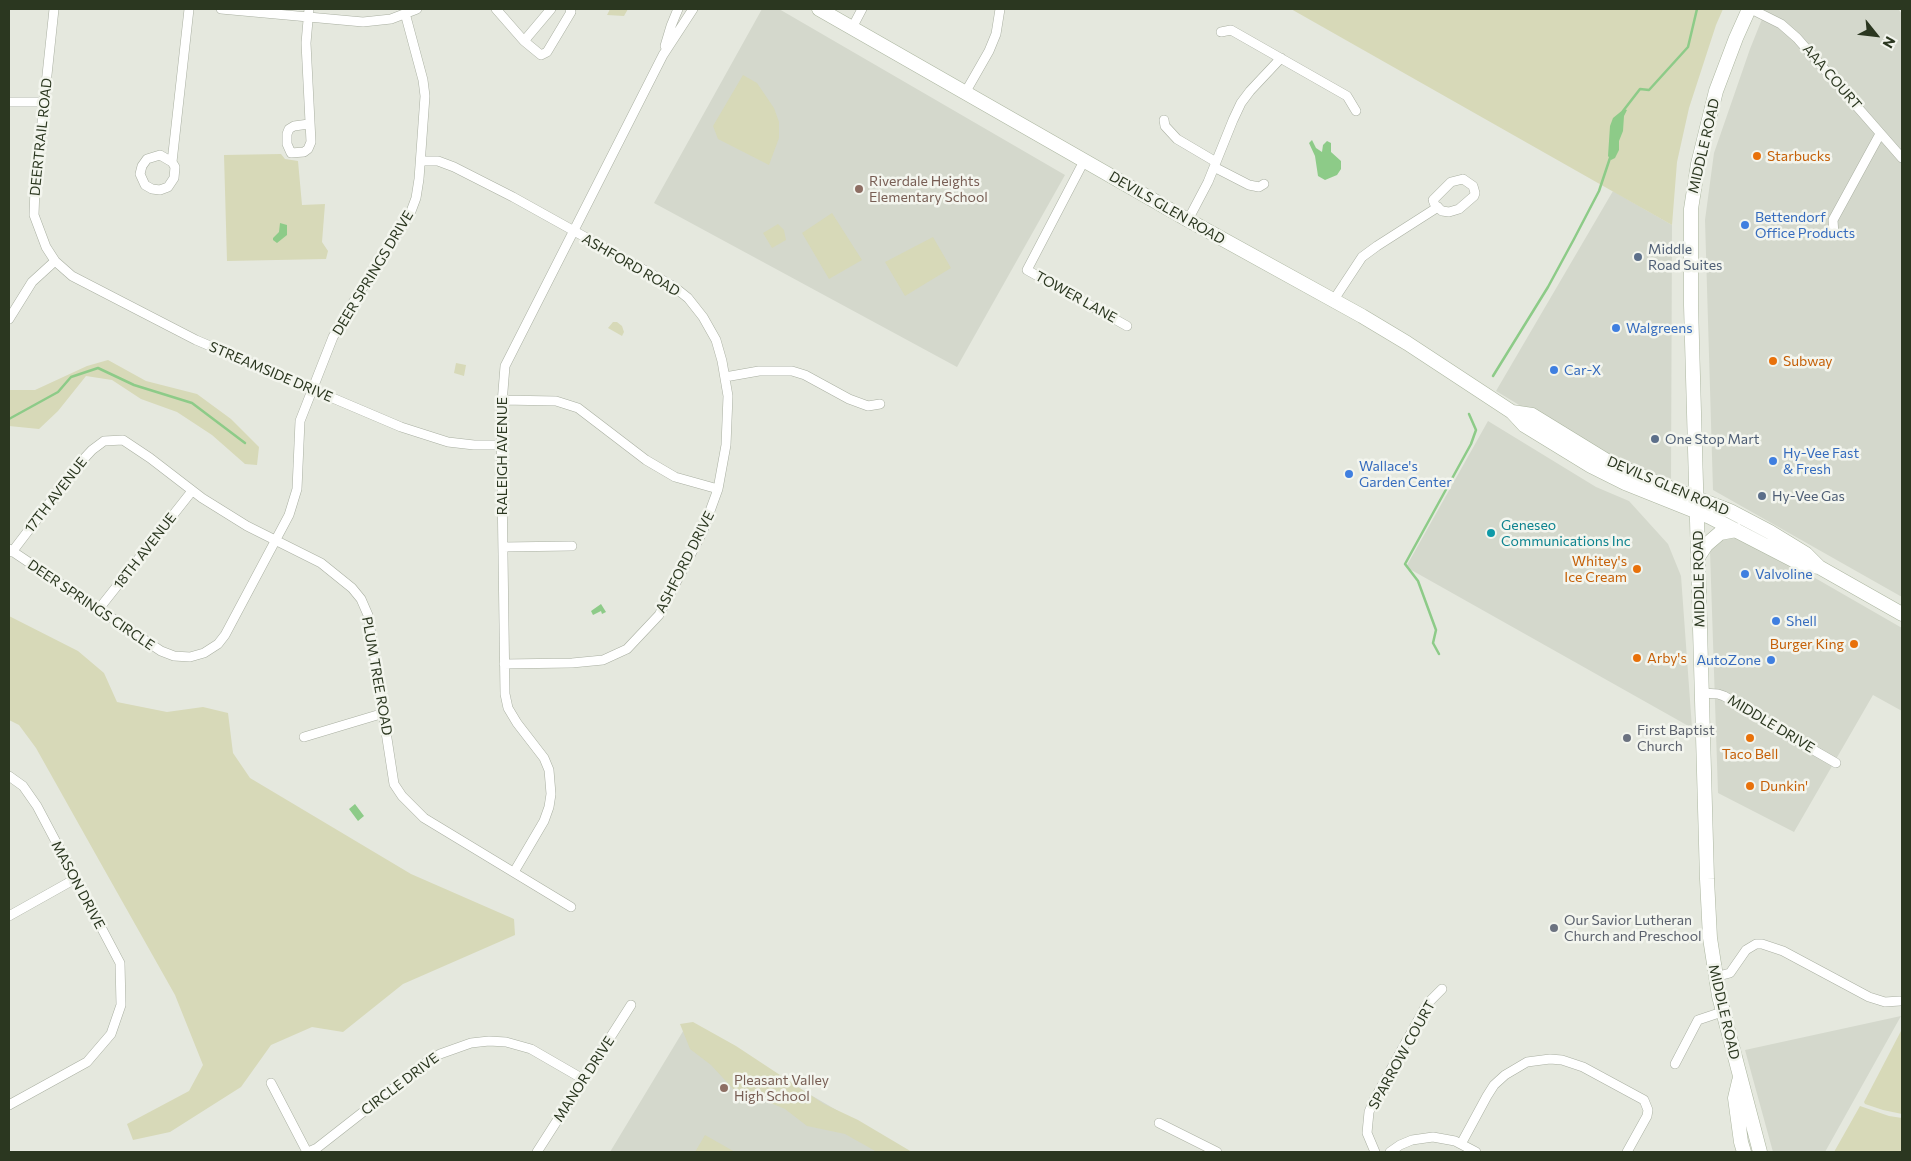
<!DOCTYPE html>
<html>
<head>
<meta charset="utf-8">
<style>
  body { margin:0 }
  #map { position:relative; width:1911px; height:1161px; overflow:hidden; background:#e5e8de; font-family:Commissioner,sans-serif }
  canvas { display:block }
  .frame { position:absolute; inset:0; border:10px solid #2b3720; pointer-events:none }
  .north { position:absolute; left:1851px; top:10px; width:50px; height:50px; -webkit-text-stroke:4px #f3f5ee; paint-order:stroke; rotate:119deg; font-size:14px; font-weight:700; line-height:20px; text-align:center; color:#2b3720 }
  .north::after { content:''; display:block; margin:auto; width:18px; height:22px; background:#2b3720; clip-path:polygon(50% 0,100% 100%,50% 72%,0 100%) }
</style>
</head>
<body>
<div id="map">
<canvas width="1911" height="1161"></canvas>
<div class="frame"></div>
<div class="north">N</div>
</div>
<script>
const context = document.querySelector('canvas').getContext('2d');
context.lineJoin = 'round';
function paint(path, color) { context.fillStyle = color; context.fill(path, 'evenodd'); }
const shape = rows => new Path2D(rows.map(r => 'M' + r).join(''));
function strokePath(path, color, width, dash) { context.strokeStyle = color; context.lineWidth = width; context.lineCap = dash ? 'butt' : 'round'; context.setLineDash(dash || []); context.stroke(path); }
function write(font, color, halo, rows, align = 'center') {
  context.font = font + ' Commissioner,sans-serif'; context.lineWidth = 5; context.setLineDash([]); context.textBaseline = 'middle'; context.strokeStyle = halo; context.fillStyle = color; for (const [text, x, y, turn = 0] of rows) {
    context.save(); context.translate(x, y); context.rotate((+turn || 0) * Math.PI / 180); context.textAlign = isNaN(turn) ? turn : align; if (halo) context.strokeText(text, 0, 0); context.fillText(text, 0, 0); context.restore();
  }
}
const built = shape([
  [762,9,779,9,1065,175,957,367,654,203],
  [1766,9,1898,9,1902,14,1902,597,1713,490,1705,220,1714,153,1750,49],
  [1613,191,1672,225,1671,484,1610,460,1496,391],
  [1488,421,1596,487,1629,501,1668,544,1681,576,1692,728,1406,567],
  [1724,536,1749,540,1902,628,1902,711,1873,695,1794,832,1718,793,1710,551],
  [1901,1016,1825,1152,1773,1152,1745,1050],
  [688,1023,908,1152,610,1152]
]);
const green = shape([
  [610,9,628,9,624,16,607,15],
  [1291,9,1723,9,1716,25,1689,108,1677,162,1672,225],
  [743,75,757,83,774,108,779,122,779,138,769,165,718,139,713,126],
  [281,154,285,159,298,161,302,205,325,204,322,242,328,251,326,259,227,261,224,155],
  [832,213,862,260,829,279,802,233],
  [778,224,784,230,786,240,772,248,763,233],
  [933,237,951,268,905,296,885,262],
  [613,322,617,322,622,326,624,332,622,336,608,328],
  [108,360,146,381,197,394,231,419,259,447,257,465,245,464,212,435,177,412,141,399,112,380,86,376,58,411,39,429,9,426,9,390,35,390,87,366],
  [456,363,466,365,464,376,454,373],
  [9,616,78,651,104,673,117,702,167,712,203,707,228,713,233,753,250,778,411,874,514,919,515,935,403,984,343,1032,312,1027,271,1045,241,1087,170,1132,133,1140,127,1124,189,1091,203,1065,175,995,100,862,36,748,19,725,9,720],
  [693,1022,736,1046,824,1104,858,1120,912,1152,877,1152,845,1134,807,1126,785,1109,756,1097,735,1091,711,1065,690,1049,680,1024],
  [1902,1029,1902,1114,1883,1110,1865,1104,1864,1102],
  [1860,1106,1889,1116,1902,1118,1902,1152,1834,1152],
  [705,1135,735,1152,695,1152]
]);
const water = shape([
  [1624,109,1627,110,1624,116,1623,131,1619,141,1619,150,1615,158,1611,160,1608,156,1610,126,1613,118],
  [1312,140,1316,148,1322,152,1323,145,1327,141,1331,143,1331,152,1341,161,1341,169,1337,175,1325,180,1318,176,1315,156,1309,143],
  [280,223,287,225,287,235,277,243,273,240,273,238,279,232],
  [601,604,606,612,602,614,601,611,593,615,591,611],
  [355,804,364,816,358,821,349,809]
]);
const stream = shape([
  [1623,111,1640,89,1649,90,1688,47,1697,9],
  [1493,376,1548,287,1574,239,1599,191,1610,158],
  [9,419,58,392,71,377,98,368,134,385,192,403,245,443],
  [1439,654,1433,643,1436,630,1418,581,1405,564,1471,444,1476,430,1469,414]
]);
const minor = shape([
  [54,9,35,188,34,215,46,247,55,261,72,276,196,340,401,427,448,442,474,445,501,445],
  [221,9,363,22,391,19,417,9],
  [496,9,524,41,541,55,547,52,571,12,570,9],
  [1751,9,1781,24,1797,38,1902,158],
  [852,28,862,9],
  [1221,32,1231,30,1347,96,1356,111],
  [524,41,551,9],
  [665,46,671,26,678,9],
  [965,93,989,51,996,34,1000,9],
  [9,102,44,102],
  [1164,120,1165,126,1177,139,1216,162],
  [309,124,294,126,289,129,287,134,287,144,291,153,304,152,308,149,311,142,306,43,309,9],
  [421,161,438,161,454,167,513,197,673,286,688,298,703,317,716,340,722,361,728,396,726,445,718,489,702,533,659,615,627,649,603,660,572,663,504,664],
  [1084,161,1027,270,1127,326],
  [172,162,160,155,147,159,142,166,140,174,145,185,152,189,160,190,168,187,174,178,175,167,172,162,189,9],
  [1214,167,1249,185,1259,187,1264,184],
  [1463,179,1473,186,1475,193,1474,196,1459,209,1449,212,1442,211,1435,205,1433,200,1451,182,1463,179],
  [1188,220,1208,182,1233,120,1241,103,1250,91,1281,58],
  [1834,235,1833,220,1880,134],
  [1333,301,1362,257,1377,246,1438,207],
  [9,319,32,282,55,261],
  [725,377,759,371,792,371,805,375,849,399,868,406,880,404],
  [502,400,556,401,578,408,646,460,675,477,718,489],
  [503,547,572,546],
  [9,549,161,651,174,656,190,657,204,653,218,644,225,635,289,515,297,489,300,421,333,337,347,312,410,214,416,198,419,179,425,96,423,80,405,13],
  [12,552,79,464,92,450,104,441,123,440,150,458,202,498,247,526,321,563,352,588,361,599,368,615,394,784,402,796,424,818,571,907],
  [98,610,192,491],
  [1703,693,1718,694,1724,696,1762,718,1770,725,1836,763],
  [304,737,384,713],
  [9,776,23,786,37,806,120,963,121,1005,111,1034,87,1062,9,1105],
  [514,872,544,821,549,807,551,794,549,770,544,758,517,723,508,708,505,694,501,416,505,366,663,55,693,9],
  [9,916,75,879],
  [1715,977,1730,973,1746,950,1756,944,1762,944,1783,951,1869,997,1885,1002,1900,1001],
  [1675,1064,1698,1020,1722,1012],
  [271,1083,307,1152],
  [1159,1123,1217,1152],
  [1461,1144,1487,1096,1494,1085,1505,1075,1527,1062,1550,1059,1562,1060,1583,1067,1644,1100,1648,1110,1647,1116,1627,1152],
  [308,1152,317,1148,427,1062,440,1054,471,1043,489,1041,506,1042,531,1049,583,1079],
  [537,1152,631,1005],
  [1375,1152,1367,1133,1369,1112,1373,1102,1427,1004,1442,989],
  [1390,1152,1400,1145,1412,1140,1433,1137,1455,1141,1476,1152]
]);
const secondary = shape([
  [819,9,1188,220,1362,316,1407,343,1512,412,1524,425,1591,466,1625,483,1710,517,1801,564,1819,567],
  [1749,9,1736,38,1716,91,1698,164,1691,209,1691,305,1707,879,1710,938,1719,996,1760,1152],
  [1512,412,1532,415,1607,461,1657,483,1730,511,1770,532,1806,554,1819,567,1902,614],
  [1698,557,1706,545,1720,533,1736,530],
  [1739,1081,1735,1098,1741,1142,1744,1152]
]);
const markers = [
  [1757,156,5,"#e8710a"],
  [859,189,5,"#8d6e63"],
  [1745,225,5,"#3f7fe0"],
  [1638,257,5,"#5c6f8a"],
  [1616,328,5,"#3f7fe0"],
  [1773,361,5,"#e8710a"],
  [1554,370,5,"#3f7fe0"],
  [1655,439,5,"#5c6f8a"],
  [1773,461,5,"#3f7fe0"],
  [1349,474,5,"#3f7fe0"],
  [1762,496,5,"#5c6f8a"],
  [1491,533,5,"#0f9aa8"],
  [1637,569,5,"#e8710a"],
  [1745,574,5,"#3f7fe0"],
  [1776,621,5,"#3f7fe0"],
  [1854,644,5,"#e8710a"],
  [1637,658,5,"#e8710a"],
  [1771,660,5,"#3f7fe0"],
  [1627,738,5,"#6b7280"],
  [1750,738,5,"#e8710a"],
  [1750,786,5,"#e8710a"],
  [1554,928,5,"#6b7280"],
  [724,1088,5,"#8d6e63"]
];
const streetNames = [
  ["AAA COURT",1832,77,49],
  ["DEERTRAIL ROAD",41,137,-84],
  ["MIDDLE ROAD",1704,146,-77],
  ["DEVILS GLEN ROAD",1167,208,30],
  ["ASHFORD ROAD",631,265,30],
  ["DEER SPRINGS DRIVE",373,273,-59],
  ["TOWER LANE",1076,297,29],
  ["STREAMSIDE DRIVE",271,372,23],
  ["RALEIGH AVENUE",502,456,-90],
  ["DEVILS GLEN ROAD",1668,486,23],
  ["17TH AVENUE",56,495,-52],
  ["18TH AVENUE",145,551,-52],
  ["ASHFORD DRIVE",685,562,-63],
  ["MIDDLE ROAD",1699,579,-91],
  ["DEER SPRINGS CIRCLE",91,605,34],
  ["PLUM TREE ROAD",377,676,80],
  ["MIDDLE DRIVE",1771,724,31],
  ["MASON DRIVE",78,885,62],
  ["MIDDLE ROAD",1724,1012,77],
  ["SPARROW COURT",1402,1055,-61],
  ["MANOR DRIVE",584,1079,-57],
  ["CIRCLE DRIVE",400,1084,-37]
];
const foodNames = [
  ["Starbucks",1767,156],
  ["Subway",1783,361],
  ["Whitey's",1627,561,"right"],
  ["Ice Cream",1627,577,"right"],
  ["Burger King",1844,644,"right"],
  ["Arby's",1647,658],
  ["Taco Bell",1750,754,"center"],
  ["Dunkin'",1760,786]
];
const educationNames = [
  ["Riverdale Heights",869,181],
  ["Elementary School",869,197],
  ["Pleasant Valley",734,1080],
  ["High School",734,1096]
];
const shopNames = [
  ["Bettendorf",1755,217],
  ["Office Products",1755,233],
  ["Walgreens",1626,328],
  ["Car-X",1564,370],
  ["Hy-Vee Fast",1783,453],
  ["& Fresh",1783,469],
  ["Wallace's",1359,466],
  ["Garden Center",1359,482],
  ["Valvoline",1755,574],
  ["Shell",1786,621],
  ["AutoZone",1761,660,"right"]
];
const serviceNames = [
  ["Middle",1648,249],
  ["Road Suites",1648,265],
  ["One Stop Mart",1665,439],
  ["Hy-Vee Gas",1772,496]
];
const cultureNames = [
  ["Geneseo",1501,525],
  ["Communications Inc",1501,541]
];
const worshipNames = [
  ["First Baptist",1637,730],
  ["Church",1637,746],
  ["Our Savior Lutheran",1564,920],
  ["Church and Preschool",1564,936]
];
paint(built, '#d4d8cc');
paint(green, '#d7d9b8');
paint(water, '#8dcb88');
strokePath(stream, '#8dcb88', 2.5);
strokePath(minor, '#a9afa1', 10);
strokePath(secondary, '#acb6a0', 15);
strokePath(minor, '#fff', 9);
strokePath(secondary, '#fff', 14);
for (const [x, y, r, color] of markers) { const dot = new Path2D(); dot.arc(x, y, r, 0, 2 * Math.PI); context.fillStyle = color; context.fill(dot); strokePath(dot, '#f3f5ee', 2); }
write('14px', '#2b3720', '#f3f5ee', streetNames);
write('14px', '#c56008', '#f3f5ee', foodNames, 'left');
write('14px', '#785e54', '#f3f5ee', educationNames, 'left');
write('14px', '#366cbe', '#f3f5ee', shopNames, 'left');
write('14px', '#4e5e75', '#f3f5ee', serviceNames, 'left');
write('14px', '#0d838f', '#f3f5ee', cultureNames, 'left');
write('14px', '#5b616d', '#f3f5ee', worshipNames, 'left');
</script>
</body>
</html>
